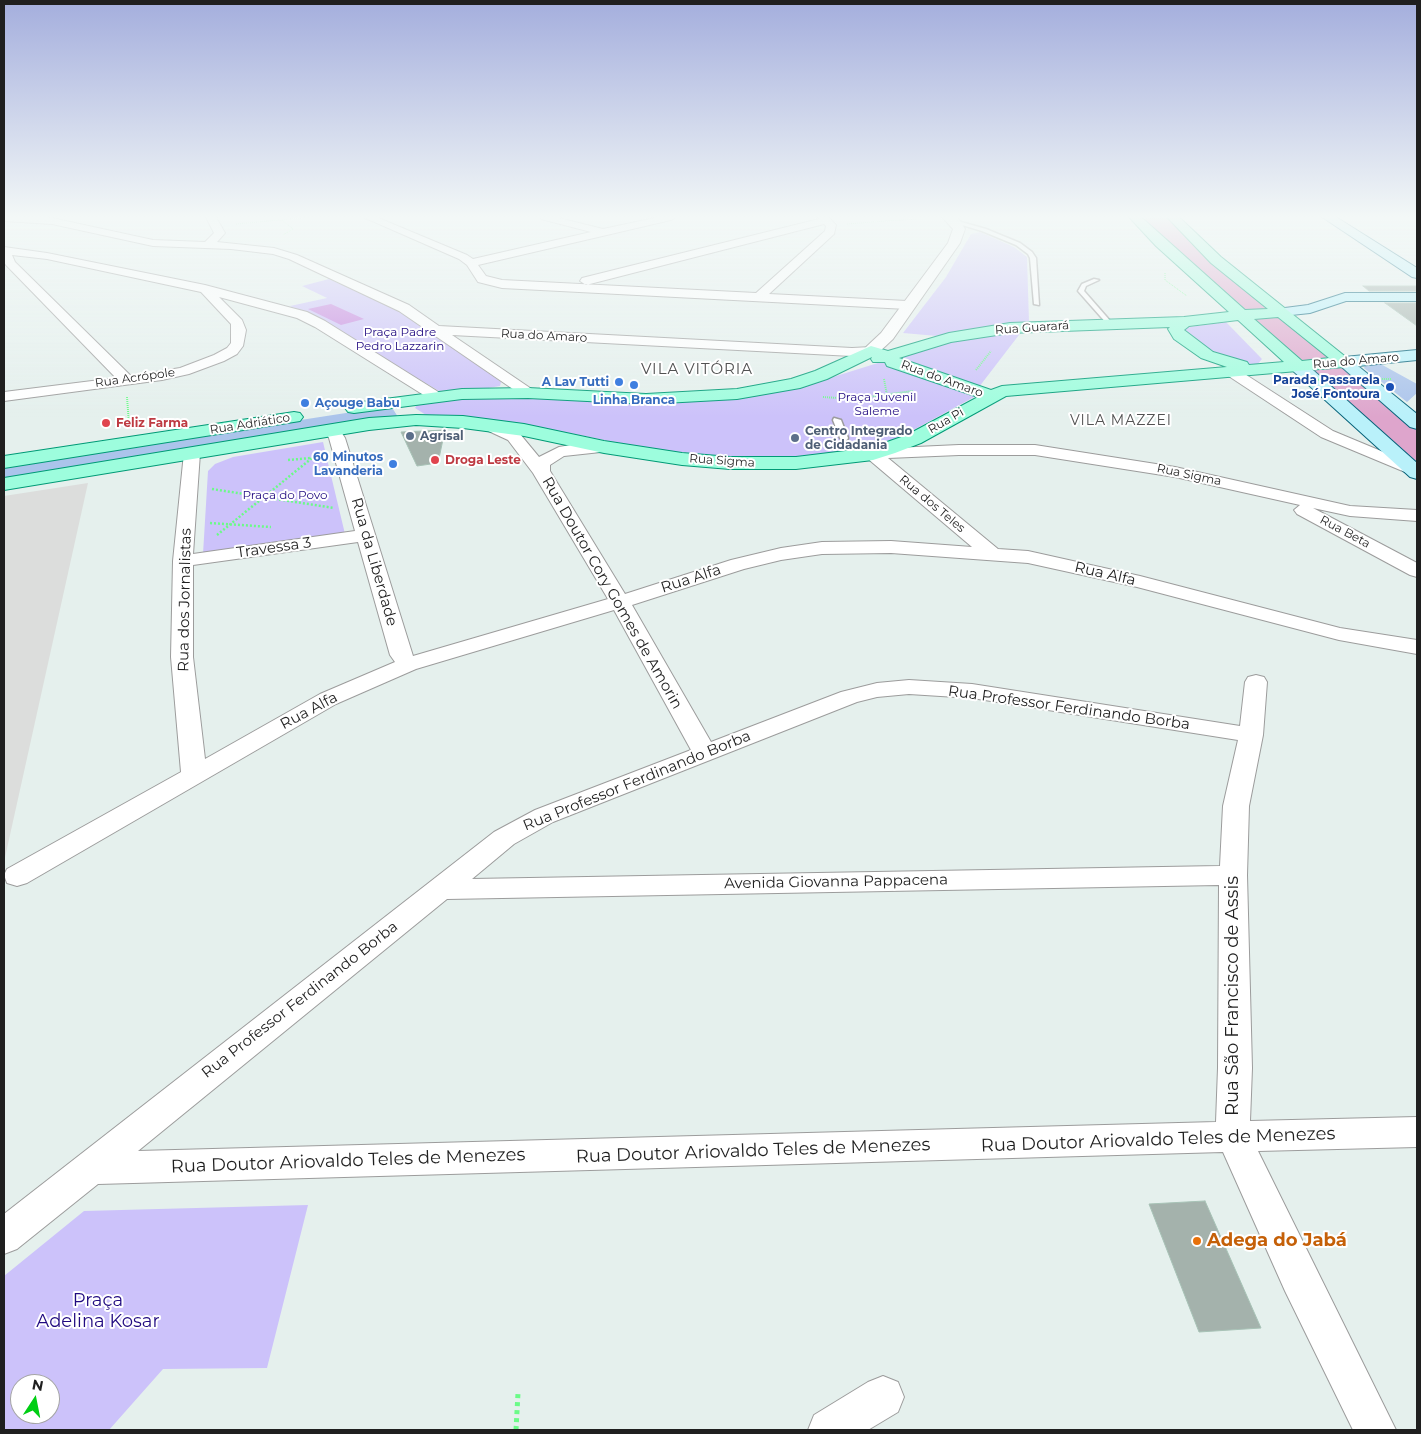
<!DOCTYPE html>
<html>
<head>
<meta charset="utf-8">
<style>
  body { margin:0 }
  #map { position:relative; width:1421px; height:1434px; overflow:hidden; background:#e5f0ed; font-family:Montserrat,sans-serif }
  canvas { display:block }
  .frame { position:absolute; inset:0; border:5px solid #1f1f1f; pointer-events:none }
  .north { position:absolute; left:10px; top:1374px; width:50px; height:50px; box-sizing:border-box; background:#fff; border:1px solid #a5a5a5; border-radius:50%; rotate:11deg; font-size:14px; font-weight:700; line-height:20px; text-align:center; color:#1f1f1f }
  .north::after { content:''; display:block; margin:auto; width:18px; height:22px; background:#00ce14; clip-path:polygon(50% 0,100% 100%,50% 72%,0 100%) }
</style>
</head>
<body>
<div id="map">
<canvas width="1421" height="1434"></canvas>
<div class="frame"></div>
<div class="north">N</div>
</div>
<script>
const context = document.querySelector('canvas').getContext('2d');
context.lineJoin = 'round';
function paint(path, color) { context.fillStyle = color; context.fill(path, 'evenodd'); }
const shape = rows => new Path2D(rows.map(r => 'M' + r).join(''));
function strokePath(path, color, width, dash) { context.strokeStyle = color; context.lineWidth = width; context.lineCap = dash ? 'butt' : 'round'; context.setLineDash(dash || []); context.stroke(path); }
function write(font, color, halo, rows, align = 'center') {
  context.font = font + ' Montserrat,sans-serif'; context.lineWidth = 4; context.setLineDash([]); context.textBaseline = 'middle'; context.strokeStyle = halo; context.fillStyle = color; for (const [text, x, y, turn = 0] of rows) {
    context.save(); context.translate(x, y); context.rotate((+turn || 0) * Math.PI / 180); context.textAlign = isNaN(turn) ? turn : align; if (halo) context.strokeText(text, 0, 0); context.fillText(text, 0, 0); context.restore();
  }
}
const residential = shape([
  [88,483,4,862,4,496]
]);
const grass = shape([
  [1377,362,1417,384,1417,393,1407,402,1364,368,1366,364],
  [391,406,398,417,4,480,4,466]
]);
const park = shape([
  [980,232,1014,247,1027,257,1029,322,937,336,903,333,946,277,971,234],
  [329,279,379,301,414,319,501,382,500,386,483,389,439,391,307,313,290,306,327,298,302,286],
  [1226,322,1262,359,1257,365,1244,365,1219,359,1181,328],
  [1022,331,979,387,895,357,948,343],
  [881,362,976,396,906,434,891,440,857,448,818,455,760,458,731,457,648,449,530,425,467,417,426,415,415,408,418,403,431,399,519,397,646,403,741,398,801,387],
  [323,442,345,534,203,554,208,471,215,464,233,457],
  [308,1205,267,1368,163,1369,109,1430,4,1430,4,1276,84,1211],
  [20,1384,50,1384,50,1414,20,1414]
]);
const pitch = shape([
  [331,304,364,319,341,325,308,309]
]);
const river = shape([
  [1143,217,1166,217,1196,246,1360,381,1417,431,1417,461,1404,458,1338,395,1178,256,1143,217]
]);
const building = shape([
  [1363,286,1417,286,1417,291,1369,291,1363,286],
  [1385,303,1417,303,1417,326,1385,303],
  [445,430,438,463,417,466,401,432,445,430],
  [1205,1201,1261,1328,1199,1332,1149,1204,1205,1201]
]);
const pathFar3 = shape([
  [282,220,293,229,283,235],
  [236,224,312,217],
  [847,224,928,218],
  [1165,273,1165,280,1187,296]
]);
const pathFar2 = shape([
  [976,370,991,351],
  [884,379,887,395],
  [127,397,129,424],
  [823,397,853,399,913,391]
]);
const pathFar1 = shape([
  [288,460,311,458],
  [212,489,334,508],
  [210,523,271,527],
  [217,535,317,454]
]);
const path = shape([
  [516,1430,518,1393]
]);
const service = shape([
  [954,220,986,229,1020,243,1032,252,1036,258,1039,305,1034,304,1030,258,1028,254,1016,245,982,231,952,222,954,220],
  [1094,279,1099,280,1086,286,1084,291,1112,323,1112,325,1108,325,1078,291,1082,284,1094,279],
  [834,418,841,420,848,438,847,440,840,438,833,420,834,418]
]);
const minor = shape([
  [4,217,52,218,153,240,205,242,214,233,206,217,216,217,225,233,217,242,274,248,297,255,409,305,439,326,852,348,871,347,878,351,871,355,852,356,452,335,533,390,536,393,533,396,528,398,523,396,399,311,289,259,273,254,231,249,153,246,52,224,4,221,4,217],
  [363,217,376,217,467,255,473,259,591,232,541,219,540,217,555,217,603,229,659,217,676,217,671,220,478,265,486,276,502,280,756,293,825,231,826,226,824,224,586,285,580,281,582,278,819,219,818,217,828,217,836,225,834,234,769,294,907,301,913,305,907,309,502,288,478,282,467,265,459,259,363,217],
  [4,247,47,253,205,285,307,312,325,321,440,393,443,396,440,399,430,399,315,327,297,318,219,297,242,320,246,330,243,346,237,354,224,361,189,374,162,380,4,401,4,392,116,378,6,265,4,262,4,247],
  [12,255,47,259,201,292,231,324,231,343,227,348,214,355,180,368,131,376,15,262,12,255],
  [1232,368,1237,369,1333,431,1417,466,1417,477,1321,437,1227,375,1225,372,1227,369,1232,368],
  [488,420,520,434,539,457,559,447,588,442,610,443,612,447,610,451,564,456,550,465,550,471,625,594,731,560,781,548,822,542,891,541,972,547,867,458,865,454,867,450,873,449,959,445,1035,445,1175,467,1350,506,1417,510,1417,521,1350,516,1313,508,1417,563,1417,577,1410,575,1297,514,1294,510,1300,505,1175,477,1035,455,959,455,888,458,998,549,1028,551,1140,576,1340,628,1417,640,1417,654,1339,640,1137,587,1028,563,891,553,822,554,781,560,744,569,632,605,711,742,841,692,877,683,909,680,972,684,1240,726,1245,682,1248,677,1256,675,1264,677,1267,682,1263,735,1249,806,1247,875,1252,1068,1250,1121,1417,1117,1417,1147,1258,1151,1396,1430,1353,1430,1285,1291,1223,1152,98,1184,17,1249,4,1254,4,1214,494,832,535,810,691,750,614,610,416,669,336,704,27,883,17,886,7,883,4,875,7,869,181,772,171,657,173,561,184,453,186,449,198,449,200,453,193,554,355,531,329,438,324,430,326,427,332,425,338,427,345,438,413,656,608,599,533,473,508,440,482,428,480,425,482,422,488,420],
  [358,542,390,655,395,662,320,694,205,759,193,657,193,565,358,542],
  [909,694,972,698,1238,740,1223,806,1220,866,472,879,514,844,553,822,857,702,877,697,909,694],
  [1219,885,1218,1068,1216,1122,138,1151,447,899,1219,885],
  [883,1376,898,1382,904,1397,898,1412,868,1430,808,1430,814,1415,868,1382,883,1376]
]);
const tertiary = shape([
  [942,217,955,217,958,218,965,229,960,243,893,339,877,354,865,354,863,351,865,348,881,333,948,243,953,229,942,217]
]);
const secondary = shape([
  [1322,217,1336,217,1417,268,1417,278,1412,277,1322,217],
  [1345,293,1417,293,1417,301,1346,301,1310,313,1282,316,1277,315,1275,312,1277,309,1308,305,1345,293],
  [1417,350,1417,360,1358,366,1417,414,1417,429,1410,427,1336,362,1338,358,1344,357,1417,350],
  [1298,361,1304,362,1417,463,1417,479,1410,477,1292,370,1290,366,1292,362,1298,361]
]);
const primary = shape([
  [1129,217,1141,217,1245,310,1268,309,1211,263,1167,217,1179,217,1221,257,1352,362,1350,366,1344,367,1006,396,921,443,895,453,873,460,796,469,730,469,682,465,604,453,524,436,463,428,416,425,369,430,4,490,4,478,369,418,416,415,463,416,524,424,604,441,682,453,730,457,796,457,870,448,907,435,978,397,887,366,885,362,873,362,871,359,872,357,827,379,800,388,737,399,646,404,528,398,462,399,354,413,348,412,345,408,348,404,354,403,462,389,528,388,646,394,737,389,791,379,815,371,871,346,888,351,949,333,1010,323,1184,317,1229,312,1156,246,1129,217],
  [1278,317,1329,358,1302,361,1254,319,1278,317],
  [1238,320,1284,362,1249,365,1247,362,1213,352,1184,330,1189,326,1238,320],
  [1170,327,1168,329,1174,339,1201,358,1227,367,1002,386,991,390,899,358,951,342,1010,333,1170,327],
  [294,412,300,413,303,417,300,421,4,468,4,456,294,412]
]);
const pathBridge = shape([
  [1276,380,1392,379]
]);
const markers = [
  [619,382,5,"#3f7fe0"],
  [634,385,5,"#3f7fe0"],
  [1390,387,5,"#1a4fb4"],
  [305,403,5,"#3f7fe0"],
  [106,423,5,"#e0444e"],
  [410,436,5,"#5c6f8a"],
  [795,438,5,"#5c6f8a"],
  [435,460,5,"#e0444e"],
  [393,464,5,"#3f7fe0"],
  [1197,1241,5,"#e8710a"]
];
const farStreetnames = [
  ["Rua Guarará",1032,328,-4],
  ["Rua do Amaro",544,336,3],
  ["Rua do Amaro",1356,361,-5],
  ["Rua Acrópole",135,378,-8],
  ["Rua do Amaro",942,379,20],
  ["Rua Pi",946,421,-30],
  ["Rua Adriático",250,424,-9],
  ["Rua Sigma",722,461,4],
  ["Rua Sigma",1189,475,12],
  ["Rua dos Teles",932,504,40],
  ["Rua Beta",1345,532,28]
];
const farParknames = [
  ["Praça Padre",400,332],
  ["Pedro Lazzarin",400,346],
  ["Praça Juvenil",877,397],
  ["Saleme",877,411],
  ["Praça do Povo",285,495]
];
const farTransitnames = [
  ["Parada Passarela",1380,380],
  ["José Fontoura",1380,394]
];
const farShopnames = [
  ["A Lav Tutti",609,382],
  ["Linha Branca",634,400,"center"],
  ["Açouge Babu",315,403,"left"],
  ["60 Minutos",383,457],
  ["Lavanderia",383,471]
];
const farHealthnames = [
  ["Feliz Farma",116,423],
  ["Droga Leste",445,460]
];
const farServicenames = [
  ["Centro Integrado",805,431],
  ["de Cidadania",805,445],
  ["Agrisal",420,436]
];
const farNeighbourhoodnames = [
  ["VILA MAZZEI",1121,421]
];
const farQuarternames = [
  ["VILA VITÓRIA",697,370]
];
const streetNames = [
  ["Travessa 3",274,548,-8],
  ["Rua da Liberdade",374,562,74],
  ["Rua Alfa",1105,574,13],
  ["Rua Alfa",691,579,-18],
  ["Rua Doutor Cory Gomes de Amorin",612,593,60],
  ["Rua dos Jornalistas",185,600,-89],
  ["Rua Professor Ferdinando Borba",1069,708,8],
  ["Rua Alfa",309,711,-28],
  ["Rua Professor Ferdinando Borba",637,781,-22],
  ["Avenida Giovanna Pappacena",836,882,-1],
  ["Rua Professor Ferdinando Borba",300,1000,-38]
];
const nearStreetnames = [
  ["Rua São Francisco de Assis",1233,996,-90],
  ["Rua Doutor Ariovaldo Teles de Menezes",1158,1140,-2],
  ["Rua Doutor Ariovaldo Teles de Menezes",753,1151,-2],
  ["Rua Doutor Ariovaldo Teles de Menezes",348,1161,-2]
];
const nearFoodnames = [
  ["Adega do Jabá",1207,1241]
];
const nearParknames = [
  ["Praça",98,1301],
  ["Adelina Kosar",98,1322]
];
paint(residential, '#dcdddc');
paint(grass, '#abc4eb');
paint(park, '#ccc2fa');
paint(pitch, '#c582e0');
paint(river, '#dea5cc');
paint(building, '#a4b2ac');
strokePath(building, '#a7c2b6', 1);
strokePath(service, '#9c9c9c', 3);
strokePath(minor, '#9c9c9c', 2);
strokePath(tertiary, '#9c9c9c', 2);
strokePath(secondary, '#046179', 2);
strokePath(primary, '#009a76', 2);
strokePath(pathFar3, '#6bfb88', 1, [1, 1]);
strokePath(pathFar2, '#6bfb88', 2, [1, 1]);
strokePath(pathFar1, '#6bfb88', 2.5, [2, 2]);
strokePath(path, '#6bfb88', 5, [4, 4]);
paint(service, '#fff');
paint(minor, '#fff');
paint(tertiary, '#fff');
paint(secondary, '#b9f1fa');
paint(primary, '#9dfddd');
strokePath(pathBridge, '#6bfb88', 2, [1, 1]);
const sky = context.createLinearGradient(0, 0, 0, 417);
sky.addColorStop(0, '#a4aedd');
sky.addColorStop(0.52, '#f3f8f7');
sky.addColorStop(1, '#f3f8f700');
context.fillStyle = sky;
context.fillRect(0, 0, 1421, 417);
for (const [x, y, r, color] of markers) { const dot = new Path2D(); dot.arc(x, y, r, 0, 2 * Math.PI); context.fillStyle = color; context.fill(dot); strokePath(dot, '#fff', 2); }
write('12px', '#1f1f1f', '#fff', farStreetnames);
write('12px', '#200a80', '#fff', farParknames);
write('bold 12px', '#164399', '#fff', farTransitnames, 'right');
write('bold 12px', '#366cbe', '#fff', farShopnames, 'right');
write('bold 12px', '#be3a42', '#fff', farHealthnames, 'left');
write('bold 12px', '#4e5e75', '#fff', farServicenames, 'left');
context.letterSpacing = '1px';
write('14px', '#525252', '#fff', farNeighbourhoodnames);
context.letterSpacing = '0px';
context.letterSpacing = '1px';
write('15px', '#525252', '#fff', farQuarternames);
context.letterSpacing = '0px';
write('15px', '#1f1f1f', '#fff', streetNames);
write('18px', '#1f1f1f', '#fff', nearStreetnames);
write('bold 18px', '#c56008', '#fff', nearFoodnames, 'left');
write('18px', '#200a80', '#fff', nearParknames);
</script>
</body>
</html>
